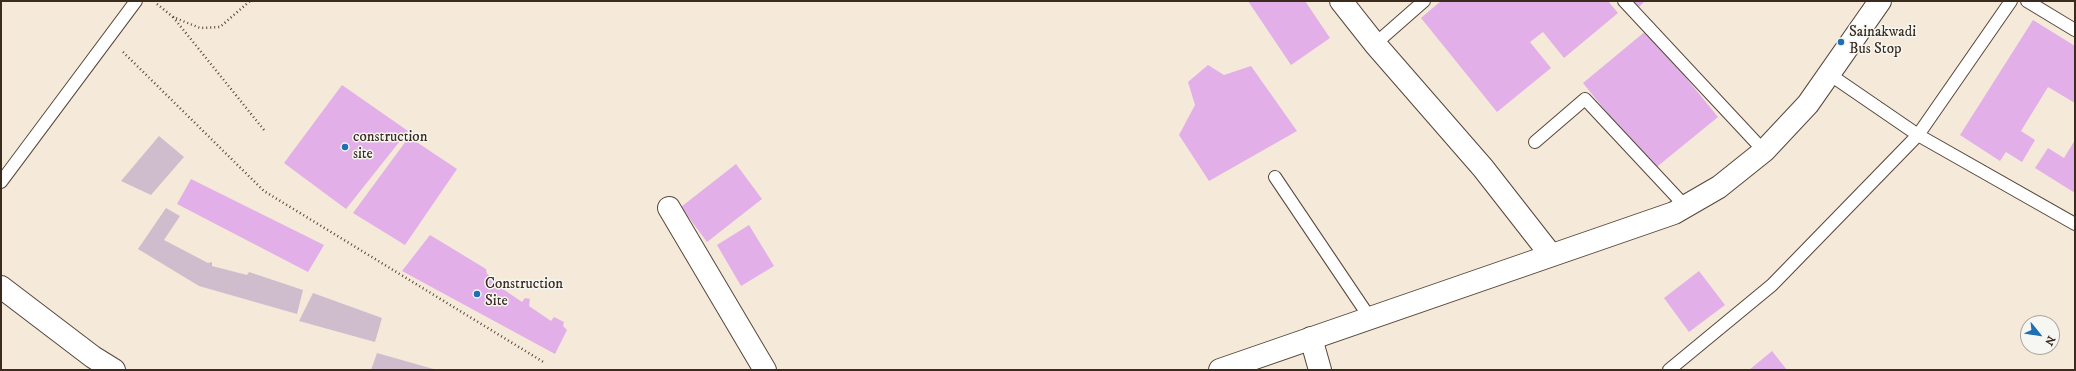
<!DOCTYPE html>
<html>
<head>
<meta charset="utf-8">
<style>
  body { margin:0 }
  #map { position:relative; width:2076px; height:371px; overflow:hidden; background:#f5e9d9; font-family:"IM FELL DW Pica",serif }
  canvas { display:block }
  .frame { position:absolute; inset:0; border:2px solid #3b2a1e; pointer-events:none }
  .north { position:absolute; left:2020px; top:315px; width:40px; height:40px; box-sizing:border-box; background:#f6f6f2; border:1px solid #aba49d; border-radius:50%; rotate:120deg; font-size:11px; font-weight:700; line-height:16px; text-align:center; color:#3b2a1e }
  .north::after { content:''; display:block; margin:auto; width:14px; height:18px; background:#1f6fb2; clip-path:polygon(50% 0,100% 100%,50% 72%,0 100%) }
</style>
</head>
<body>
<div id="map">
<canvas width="2076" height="371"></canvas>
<div class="frame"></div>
<div class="north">N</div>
</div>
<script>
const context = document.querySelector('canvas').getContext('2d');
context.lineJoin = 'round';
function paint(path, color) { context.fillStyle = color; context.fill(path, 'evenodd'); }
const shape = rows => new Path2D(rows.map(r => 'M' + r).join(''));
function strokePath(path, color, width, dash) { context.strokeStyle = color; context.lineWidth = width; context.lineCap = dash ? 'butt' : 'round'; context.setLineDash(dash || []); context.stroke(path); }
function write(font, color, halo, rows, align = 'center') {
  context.font = font + ' "IM FELL DW Pica",serif'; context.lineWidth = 3; context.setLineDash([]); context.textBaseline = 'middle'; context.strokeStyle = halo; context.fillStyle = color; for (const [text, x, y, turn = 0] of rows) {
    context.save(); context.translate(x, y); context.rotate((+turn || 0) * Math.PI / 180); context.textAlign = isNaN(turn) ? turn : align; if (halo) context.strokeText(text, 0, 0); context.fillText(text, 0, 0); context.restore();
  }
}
const industrial = shape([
  [159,136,184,157,151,195,121,181],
  [166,208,180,216,164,240,208,263,212,262,212,266,247,275,249,272,303,290,297,314,199,286,138,249],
  [313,293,382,318,375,342,299,321],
  [377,353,437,370,371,370]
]);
const building = shape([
  [1248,1,1305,1,1330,38,1291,65],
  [1441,1,1608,1,1618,13,1564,58,1543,32,1530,42,1551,68,1497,112,1421,18],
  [1630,1,1645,1,1637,9],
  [2033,20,2075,46,2075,103,2048,87,2021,131,2035,140,2022,162,2006,152,2000,161,1960,135],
  [1647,30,1718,117,1653,170,1583,83],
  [1208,65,1224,75,1251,66,1297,131,1209,181,1179,135,1195,105,1188,82],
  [342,85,408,131,346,209,284,163],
  [409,137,457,169,405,245,353,213],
  [2075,140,2075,193,2035,168,2048,148,2064,158],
  [736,164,762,199,707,242,681,207],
  [191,179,324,245,308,272,177,204],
  [749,225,774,266,741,286,717,245],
  [430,235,486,269,487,274,505,286,503,289,522,302,525,298,530,299,529,306,551,321,554,317,564,322,563,326,567,330,555,354,402,271],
  [1699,271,1725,305,1689,332,1664,298],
  [1772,351,1787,370,1749,370]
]);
const path = shape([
  [157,4,173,17,200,28,220,27,250,1],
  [173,17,264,130],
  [123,52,264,191,545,363]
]);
const service = shape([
  [1624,1,1764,151],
  [2027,1,2075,30],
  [1375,44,1424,1],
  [1829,74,1918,135,2075,224],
  [1535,142,1585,99,1685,206],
  [1275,177,1370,318],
  [1,182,136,1],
  [1669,370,1772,285,1918,135,2011,1]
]);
const minor = shape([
  [1341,1,1375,44,1483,168,1551,255],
  [669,208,765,370],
  [1311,338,1320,370]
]);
const tertiary = shape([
  [1,287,93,357,114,370],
  [1220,370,1674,213,1719,187,1764,151,1808,104,1880,1]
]);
const markers = [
  [1841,42,4,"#1f6fb2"],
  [345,147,4,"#1f6fb2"],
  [477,294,4,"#1f6fb2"]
];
const poiNames = [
  ["Sainakwadi",1849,33],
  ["Bus Stop",1849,50],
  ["construction",353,138],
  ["site",353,155],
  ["Construction",485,285],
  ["Site",485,302]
];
paint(industrial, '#cfbdce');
paint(building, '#e2afe9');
strokePath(service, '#57473a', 14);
strokePath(minor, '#57473a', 24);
strokePath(tertiary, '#57473a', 24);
strokePath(path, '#57473a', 2.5, [1, 3]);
strokePath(service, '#fff', 12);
strokePath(minor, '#fff', 22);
strokePath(tertiary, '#fff', 22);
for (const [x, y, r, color] of markers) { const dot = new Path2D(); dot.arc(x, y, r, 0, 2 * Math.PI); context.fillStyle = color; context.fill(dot); strokePath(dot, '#f6f6f2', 1.5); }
write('15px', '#3b2a1e', '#f6f6f2', poiNames, 'left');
</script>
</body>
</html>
